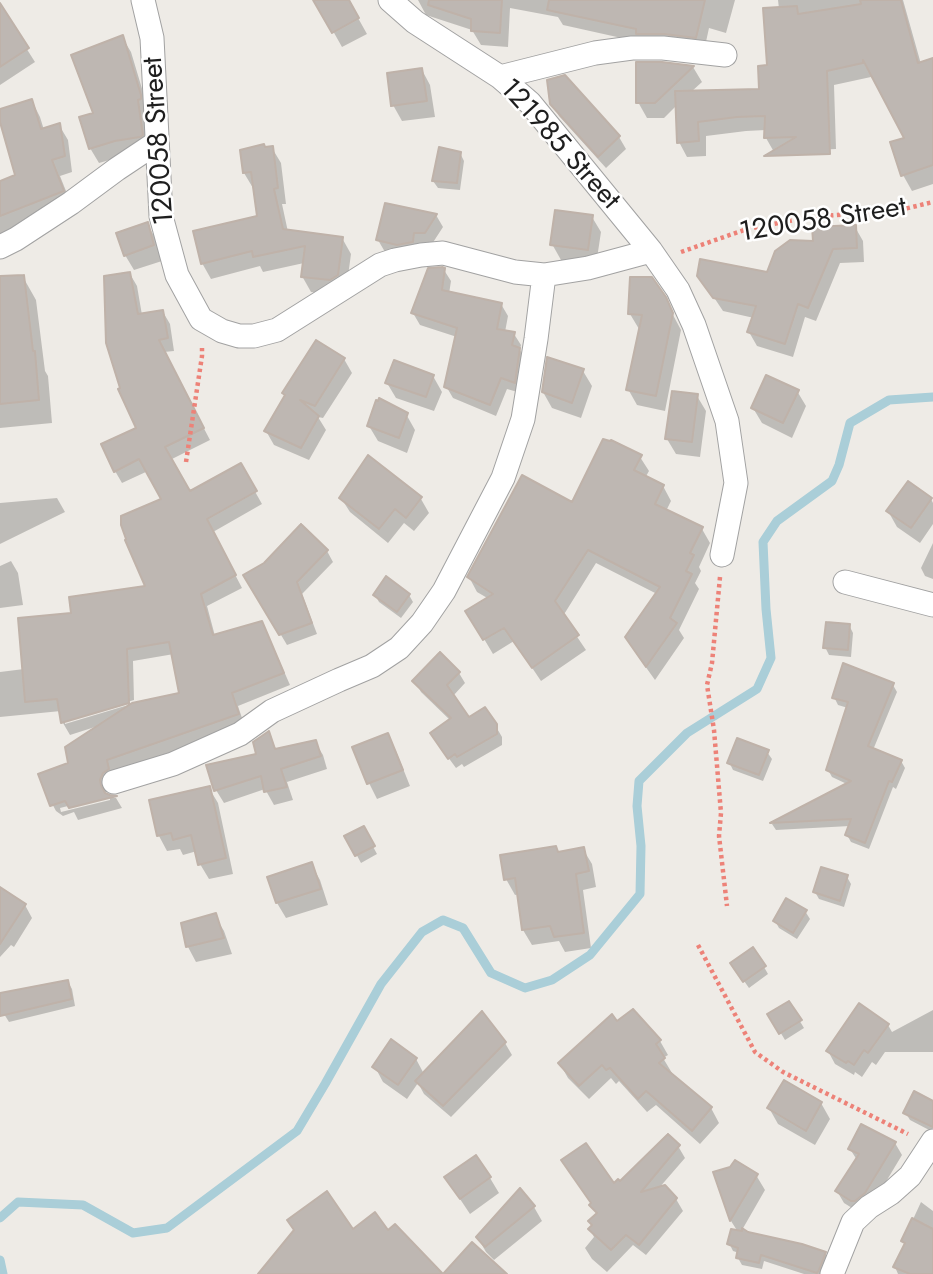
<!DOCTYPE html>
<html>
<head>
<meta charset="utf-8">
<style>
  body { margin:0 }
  canvas { display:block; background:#eeebe6 }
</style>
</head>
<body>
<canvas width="933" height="1274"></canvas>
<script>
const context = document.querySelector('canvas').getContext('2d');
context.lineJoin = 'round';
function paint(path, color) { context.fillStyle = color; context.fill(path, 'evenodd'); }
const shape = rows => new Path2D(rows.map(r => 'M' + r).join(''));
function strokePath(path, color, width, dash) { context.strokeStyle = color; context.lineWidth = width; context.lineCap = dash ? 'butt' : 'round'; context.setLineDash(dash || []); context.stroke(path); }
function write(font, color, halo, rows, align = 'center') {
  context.font = font + ' Jost,sans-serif'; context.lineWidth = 5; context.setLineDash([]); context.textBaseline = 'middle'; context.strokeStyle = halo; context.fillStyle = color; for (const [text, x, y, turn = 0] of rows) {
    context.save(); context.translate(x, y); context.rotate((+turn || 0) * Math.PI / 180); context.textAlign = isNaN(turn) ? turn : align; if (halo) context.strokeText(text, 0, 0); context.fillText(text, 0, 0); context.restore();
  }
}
const shadow = shape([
  [318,0,348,0,367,34,342,47,316,1],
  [418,0,735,0,726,33,709,28,704,51,644,43,563,25,558,17,510,8,508,47,481,45,472,30,426,15],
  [778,0,903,0,928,89,871,71,871,77,834,85,836,149,774,152,766,138,766,130,746,131,706,136,706,156,687,157,679,142,677,105,664,118,647,118,638,102,662,64,693,67,702,82,691,92,760,91,769,67,779,9],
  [2,10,35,62,0,85,0,11],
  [122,37,131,52,149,112,151,151,124,156,99,163,90,148,95,114],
  [422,70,430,85,435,117,402,121,393,105],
  [564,77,619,137,626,149,606,168,559,116,552,103],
  [32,101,40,117,44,130,59,125,68,140,72,172,60,176,72,206,0,235,0,183,17,176,0,110],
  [933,130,933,184,912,191,903,175],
  [272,148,281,163,286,204,282,204,288,232,342,238,351,254,346,291,339,295,311,292,302,276,304,263,263,272,260,266,211,279,202,263,259,218,253,188,244,173,265,149],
  [460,153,464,161,460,190,438,188,433,181],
  [386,205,436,215,443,227,432,244,385,252,378,240],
  [592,217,601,232,596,265,561,260,552,244],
  [147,224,156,239,162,261,134,270,125,255],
  [855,227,863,241,864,262,840,263,816,321,805,317,793,357,757,346,749,332,754,318,723,311,699,275,768,274,815,243],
  [444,270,451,281,449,294,501,304,508,316,505,332,514,334,521,345,520,350,526,361,521,393,507,389,496,416,453,398,446,386,457,337,420,325,413,313],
  [130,274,137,286,142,315,163,312,170,324,174,351,164,352,210,440,170,460,189,494,240,465,262,504,213,532,242,588,207,606,215,636,261,623,268,635,290,685,238,706,245,727,113,773,106,793,108,796,60,808,61,812,110,800,110,797,116,798,122,808,78,820,74,812,63,816,56,811,49,798,70,765,98,726,70,735,63,723,61,711,0,717,0,672,24,669,73,615,148,587,164,500,148,471,122,483,115,471,138,429],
  [174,654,181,694,135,703,65,724,65,720,134,700,133,661],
  [23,277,36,300,45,371,48,376,52,423,0,428,0,278],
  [664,298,681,330,665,411,637,405,628,389,639,329,630,314],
  [316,342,344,359,352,373,323,418,318,417,326,430,309,460,274,445,266,431],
  [583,371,592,386,581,418,552,408,543,392],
  [433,376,442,392,434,411,396,398,387,383],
  [797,391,806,406,792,438,762,423,753,408],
  [697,396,706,411,700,457,676,454,667,439],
  [406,414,415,430,407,453,378,441,369,426],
  [640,457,649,471,645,478,663,486,671,501,666,511,702,529,710,543,699,567,701,571,695,583,699,589,679,630,684,638,655,680,635,652,657,594,596,563,563,616,586,650,541,681,514,641,493,654,468,612,489,599,477,592,469,577],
  [57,498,65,512,0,544,0,503],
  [341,498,421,499,429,513,414,531,404,523,388,543,350,512],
  [931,499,933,503,933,524,920,543,897,527,888,511],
  [933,543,933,579,925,576,921,568],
  [327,551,333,562,302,594,317,634,287,645,246,576],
  [11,561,18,573,23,605,0,608,0,566],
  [375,595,409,595,413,602,401,618,379,602],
  [849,625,853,633,851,657,829,655,825,647],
  [459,673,465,683,453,696,469,719,495,725,502,737,502,745,464,767,462,764,456,768,439,745,451,721,421,692,415,681],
  [893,685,897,692,873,750,901,761,905,768,896,789,893,787,869,849,851,842,847,835,850,826,776,830,772,824,849,785,832,777,828,770,848,708,838,705,834,697],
  [268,733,277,751,315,742,323,755,327,769,287,782,293,800,274,805,265,789,224,803,216,790,258,755],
  [387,735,396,751,410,786,377,799,369,783],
  [767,752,772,759,763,781,733,770,729,762],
  [209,788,218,803,233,874,209,879,200,864,197,851,183,855,180,849,167,851,159,836],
  [363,828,377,854,361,863,347,837],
  [583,849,592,864,596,887,583,890,591,948,565,952,559,941,532,945,523,930,519,894,515,895,506,879],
  [311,864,320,880,328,905,286,918,277,903,269,878],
  [847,877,851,884,844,907,819,899,815,892],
  [0,890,25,905,32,918,14,947,11,945,0,957],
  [805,911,810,919,797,939,779,928,775,921],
  [215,916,224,931,232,954,196,962,188,947,183,924],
  [764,967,768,974,749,988,737,971],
  [68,982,72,989,75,1006,9,1022,4,1014,0,995],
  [789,1003,804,1028,785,1040,770,1015],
  [933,1010,933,1052,885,1052,876,1065,872,1062,862,1077,855,1072,854,1075,835,1064,828,1051,888,1025,892,1032],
  [617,1024,660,1041,668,1055,663,1058,672,1073,670,1075,711,1108,719,1123,700,1144,656,1105,647,1112,619,1081,616,1084,611,1078,589,1099,568,1078,560,1064],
  [505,1043,512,1055,451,1117,424,1094,418,1083,407,1099,383,1082,375,1067,416,1059,424,1074],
  [821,1103,830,1119,815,1145,778,1124,769,1108],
  [933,1103,933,1128,931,1131,910,1120,905,1112],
  [895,1143,902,1155,872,1205,860,1213,844,1203,837,1191,857,1160,850,1149],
  [678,1146,685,1158,659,1188,676,1199,683,1211,646,1255,633,1245,607,1272,592,1259,585,1248,594,1237,590,1229,593,1227,590,1222,597,1215,592,1205,613,1186,619,1184],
  [715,1173,756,1175,765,1190,742,1230,747,1234,825,1253,829,1260,823,1274,804,1274,764,1261,762,1269,742,1265,738,1258,739,1253,733,1251,729,1243,738,1232,731,1221],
  [446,1178,490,1178,499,1193,470,1214],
  [921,1202,933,1211,933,1274,898,1274,895,1267,905,1245,903,1241],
  [534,1207,542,1221,494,1260,486,1252,478,1238]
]);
const stream = shape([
  [0,1218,18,1202,83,1205,133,1233,167,1228,297,1131,325,1084,381,984,422,932,443,920,463,928,491,973,525,988,552,980,590,955,640,894,641,846,637,806,639,781,687,733,757,689,771,658,766,609,763,542,777,521,832,481,839,465,850,423,889,400,933,397],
  [0,1260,3,1274]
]);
const building = shape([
  [313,0,349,0,359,18,332,33,313,0],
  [429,0,502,0,500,33,471,31,471,19,428,5,429,0],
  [549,0,705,0,696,38,664,34,636,34,636,29,547,10,549,0],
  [860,0,901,0,918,63,933,58,933,165,901,176,890,142,904,138,863,60,863,63,827,71,830,154,764,156,796,137,764,138,765,116,737,117,698,122,699,141,677,143,675,91,759,89,758,66,767,65,763,8,797,6,798,14,861,4,860,0],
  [0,3,29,48,0,67,0,3],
  [123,35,141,95,141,99,138,100,143,135,140,137,115,141,89,149,79,117,93,113,71,55,123,35],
  [636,62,662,62,694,66,655,103,636,103,636,62],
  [422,68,427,101,391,106,387,73,422,68],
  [565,75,620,136,598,157,550,104,547,80,565,75],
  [32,99,41,129,60,123,65,156,52,160,64,191,0,216,0,181,15,175,0,122,0,109,32,99],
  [264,144,265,147,273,146,278,188,274,189,283,229,343,237,338,275,330,280,301,277,305,246,253,257,252,251,201,264,193,231,257,216,251,172,243,173,240,150,264,144],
  [439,147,461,152,457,183,432,181,439,147],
  [385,203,437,214,425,233,414,233,413,242,397,245,376,240,385,203],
  [555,210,593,215,588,250,550,245,555,210],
  [148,222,154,245,124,256,116,233,148,222],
  [856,225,857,248,833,249,808,308,798,304,785,344,747,332,756,306,713,298,697,276,700,259,767,272,775,251,790,240,813,241,812,227,856,225],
  [442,267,445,268,442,290,502,303,497,329,515,332,512,345,520,348,515,383,501,378,490,405,444,387,457,328,411,313,428,268,442,267],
  [130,272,138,314,163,310,168,338,159,340,204,428,165,447,190,491,241,463,257,491,207,519,236,575,201,594,213,635,262,621,284,673,232,693,239,714,107,760,109,769,103,773,100,780,101,785,105,793,110,795,117,796,69,808,65,801,50,806,38,774,68,763,65,747,132,703,179,693,169,642,127,649,129,703,61,723,57,699,25,702,18,618,71,613,69,597,145,586,125,540,126,539,121,525,121,516,161,499,139,459,114,472,101,444,136,428,118,389,120,388,106,343,104,276,130,272],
  [24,275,33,351,35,351,39,400,0,404,0,276,24,275],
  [630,277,652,277,666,297,673,313,656,396,626,390,642,315,628,314,630,277],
  [316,340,345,358,315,406,300,400,319,416,301,448,264,431,285,395,282,393,316,340],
  [547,357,584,369,572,403,542,392,547,357],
  [394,360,434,375,426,397,385,383,394,360],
  [766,375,799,390,783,423,751,408,766,375],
  [672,391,698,394,692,442,665,439,672,391],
  [379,398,408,413,399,438,367,426,376,400,378,401,379,398],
  [603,439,610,441,611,440,642,455,634,470,664,485,655,504,703,527,690,553,694,555,686,571,692,574,670,618,677,623,646,667,625,637,660,587,588,550,555,601,579,635,532,668,504,628,483,640,465,611,493,594,467,577,522,475,572,502,603,439],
  [368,455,422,497,406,518,395,509,379,529,339,498,368,455],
  [908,481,932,498,911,528,886,511,908,481],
  [301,524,328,550,297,582,312,623,279,635,243,575,264,563,301,524],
  [386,576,410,594,397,612,373,595,386,576],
  [826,622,850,624,848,650,823,648,826,622],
  [440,652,460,672,447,685,469,717,485,707,497,724,497,734,457,757,455,754,448,759,430,733,451,718,412,681,440,652],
  [843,663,894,683,868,746,902,760,892,782,889,781,865,843,845,835,851,819,770,823,851,781,826,770,848,702,832,698,843,663],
  [269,731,275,749,316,740,321,756,281,769,287,787,264,792,261,776,214,791,206,765,256,754,253,742,269,731],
  [388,733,403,770,367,784,352,747,388,733],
  [737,738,769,750,759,775,727,763,737,738],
  [210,786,226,858,198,865,191,835,173,840,171,833,157,836,149,800,210,786],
  [364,826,375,846,355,856,344,836,364,826],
  [556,846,558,852,584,847,589,871,576,874,584,933,554,937,550,926,522,930,515,878,504,880,500,855,556,846],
  [312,862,321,889,276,903,267,877,312,862],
  [821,867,848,875,840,901,813,892,821,867],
  [0,887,26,904,0,944,0,887],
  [786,898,807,910,793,933,773,921,786,898],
  [216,913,224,938,186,947,181,923,216,913],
  [753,947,766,966,743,982,730,963,753,947],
  [68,980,72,999,0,1016,0,993,68,980],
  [789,1001,802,1020,779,1034,767,1014,789,1001],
  [859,1003,889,1024,868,1053,864,1050,854,1065,848,1061,846,1063,826,1051,859,1003],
  [633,1009,661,1040,656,1044,665,1058,659,1063,712,1107,692,1131,646,1091,638,1099,610,1068,606,1070,602,1065,579,1086,558,1063,612,1014,617,1021,633,1009],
  [482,1011,506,1042,443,1106,415,1081,482,1011],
  [391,1039,417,1058,398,1085,372,1067,391,1039],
  [784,1080,822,1102,806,1131,767,1108,784,1080],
  [914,1091,933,1101,933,1127,903,1113,914,1091],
  [861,1124,896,1142,865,1193,855,1201,851,1201,835,1191,859,1154,848,1149,861,1124],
  [668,1134,680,1145,641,1192,665,1185,677,1198,639,1245,626,1235,611,1250,588,1229,592,1225,588,1221,597,1213,589,1205,591,1203,561,1160,586,1143,614,1183,618,1179,620,1181,668,1134],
  [476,1155,491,1177,460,1199,444,1177,476,1155],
  [735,1160,758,1174,730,1221,713,1172,730,1167,735,1160],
  [520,1188,535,1206,485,1247,476,1237,520,1188],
  [327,1191,353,1229,375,1212,388,1230,395,1224,443,1274,472,1242,507,1274,258,1274,294,1230,287,1220,327,1191],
  [912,1218,933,1229,933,1274,910,1274,893,1267,905,1243,901,1241,912,1218],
  [742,1228,748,1232,802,1244,826,1252,819,1270,817,1273,761,1255,759,1263,736,1258,738,1248,727,1244,731,1229,742,1231,742,1228]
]);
const path = shape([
  [681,252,747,229,810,217,900,210,933,202],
  [186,462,202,356,202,348],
  [720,577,712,663,707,685,714,730,721,813,719,836,727,906],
  [698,945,755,1052,783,1072,908,1134]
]);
const street = shape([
  [143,0,152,38,161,216,177,275,201,319,222,331,239,336,254,336,277,330,380,265,395,260,421,255,443,253,515,272,544,275,588,268,651,251],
  [390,0,415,22,500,77,530,103,651,251,678,290,694,325,727,421,736,483,722,555],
  [500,77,595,53,632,48,663,48,725,55],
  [0,247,16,239,71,203,117,169,156,143],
  [845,582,933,605],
  [114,782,173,764,240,734,272,711,339,680,372,666,399,648,422,623,444,591,503,478,523,419,536,339,544,275],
  [832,1274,853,1222,869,1207,891,1193,910,1176,933,1141]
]);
const streetNames = [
  ["120058 Street",160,141,-94],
  ["121985 Street",559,145,48],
  ["120058 Street",823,221,-9]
];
paint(shadow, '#0003');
strokePath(stream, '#aaced8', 9);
paint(building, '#beb7b2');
strokePath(building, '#bfb2a9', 2);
strokePath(street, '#a2a2a2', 25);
strokePath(path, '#ed8278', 4.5, [3.5, 3.5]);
strokePath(street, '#fff', 23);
write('28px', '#1e1e1e', '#fff', streetNames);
</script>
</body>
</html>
